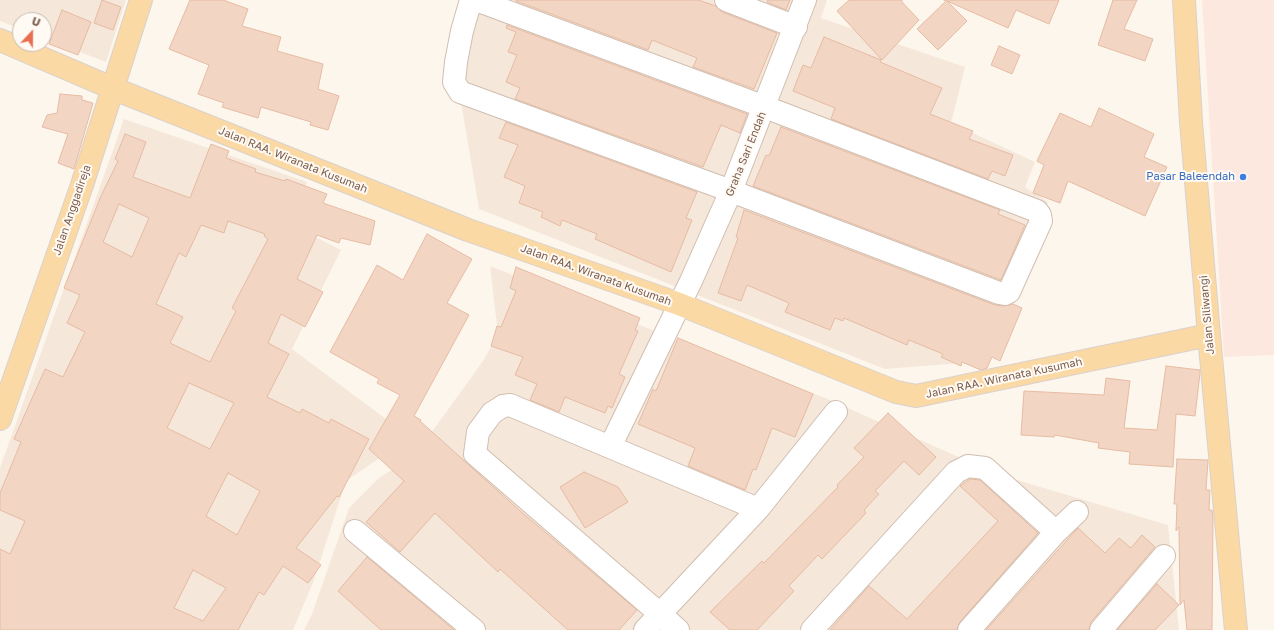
<!DOCTYPE html>
<html>
<head>
<meta charset="utf-8">
<style>
  body { margin:0 }
  #map { position:relative; width:1274px; height:630px; overflow:hidden; background:#fdf6ec; font-family:"Golos Text",sans-serif }
  canvas { display:block }
  .north { position:absolute; left:12px; top:12px; width:40px; height:40px; box-sizing:border-box; background:#fffaf3; border:1px solid #cabbb1; border-radius:50%; rotate:22deg; font-size:11px; font-weight:700; line-height:16px; text-align:center; color:#7a5c4d }
  .north::after { content:''; display:block; margin:auto; width:14px; height:18px; background:#e76f51; clip-path:polygon(50% 0,100% 100%,50% 72%,0 100%) }
</style>
</head>
<body>
<div id="map">
<canvas width="1274" height="630"></canvas>
<div class="north">U</div>
</div>
<script>
const context = document.querySelector('canvas').getContext('2d');
context.lineJoin = 'round';
function paint(path, color) { context.fillStyle = color; context.fill(path, 'evenodd'); }
const shape = rows => new Path2D(rows.map(r => 'M' + r).join(''));
function strokePath(path, color, width, dash) { context.strokeStyle = color; context.lineWidth = width; context.lineCap = dash ? 'butt' : 'round'; context.setLineDash(dash || []); context.stroke(path); }
function write(font, color, halo, rows, align = 'center') {
  context.font = font + ' "Golos Text",sans-serif'; context.lineWidth = 4; context.setLineDash([]); context.textBaseline = 'middle'; context.strokeStyle = halo; context.fillStyle = color; for (const [text, x, y, turn = 0] of rows) {
    context.save(); context.translate(x, y); context.rotate((+turn || 0) * Math.PI / 180); context.textAlign = isNaN(turn) ? turn : align; if (halo) context.strokeText(text, 0, 0); context.fillText(text, 0, 0); context.restore();
  }
}
const residential = shape([
  [0,0,126,0,106,62,44,38,44,20,20,20,20,29,0,21],
  [469,0,827,0,821,18,965,67,951,123,1035,162,1025,187,1048,202,988,361,885,369,479,209,461,102],
  [124,119,307,182,292,225,341,250,292,349,410,437,346,481,314,580,293,630,0,630,0,468],
  [490,266,825,398,997,474,1168,525,1179,630,304,630,312,614,349,508,379,478,416,454,483,361,498,334]
]);
const commercial = shape([
  [1202,0,1274,0,1274,355,1224,357]
]);
const building = shape([
  [102,0,121,7,113,30,94,23,102,0],
  [190,0,223,0,248,9,242,26,281,37,277,51,323,64,318,89,339,96,328,130,310,125,311,122,261,107,258,118,222,107,224,103,198,94,209,65,169,49,190,0],
  [516,0,698,0,716,6,722,12,777,33,754,89,693,67,697,58,652,40,648,50,516,1,516,0],
  [768,0,790,0,786,10,767,2,768,0],
  [849,0,902,0,902,2,919,20,882,60,837,11,849,0],
  [944,0,1059,0,1049,24,1016,10,1008,28,947,1,967,21,938,50,917,29,946,1,944,0],
  [1113,0,1137,0,1124,29,1153,39,1145,61,1098,45,1113,0],
  [62,10,91,22,78,55,49,44,62,10],
  [507,25,747,114,740,133,721,125,703,167,515,99,520,88,506,82,517,55,508,52,516,32,506,28,507,25],
  [824,37,881,60,880,62,942,88,930,114,973,131,969,139,1013,155,1005,176,992,171,988,179,831,119,835,108,793,91,803,65,811,68,824,37],
  [999,46,1020,55,1012,74,991,65,999,46],
  [60,94,82,96,82,100,93,103,74,169,58,163,68,134,42,127,47,115,57,113,60,94],
  [1099,108,1154,134,1144,157,1167,167,1145,216,1068,181,1060,203,1033,193,1044,165,1037,161,1060,113,1091,127,1099,108],
  [506,122,697,192,686,218,692,220,671,272,595,239,597,234,562,220,560,226,541,217,543,212,519,203,525,186,504,177,518,145,499,138,506,122],
  [781,127,1000,210,998,214,1025,225,1001,280,753,186,766,155,769,156,781,127],
  [125,134,146,142,133,177,190,198,211,144,229,151,226,158,256,169,255,172,285,181,286,179,327,194,323,203,375,221,370,245,341,238,339,243,317,235,297,279,323,292,305,327,281,314,268,343,289,354,267,397,300,413,302,409,329,423,331,419,369,439,339,497,337,496,296,548,321,565,308,583,283,566,264,595,259,592,238,630,0,630,0,549,10,554,25,521,0,510,0,493,21,442,14,439,45,369,63,377,85,332,67,323,80,295,64,288,101,196,118,161,115,159,125,134],
  [119,204,149,218,132,257,103,242,119,204],
  [228,221,265,234,264,236,268,239,232,308,236,311,210,362,170,343,183,317,156,304,179,253,186,257,201,225,224,233,228,221],
  [189,383,234,403,210,449,167,428,189,383],
  [228,473,260,491,237,535,206,516,228,473],
  [193,570,226,588,203,621,174,608,193,570],
  [744,210,995,305,1003,306,1013,304,1022,308,1000,361,992,357,987,368,981,370,962,362,961,366,941,357,943,354,909,340,907,345,844,318,843,321,835,318,830,330,785,312,789,303,747,285,741,301,718,293,738,238,736,237,744,210],
  [427,234,472,259,447,303,469,315,414,416,421,420,420,421,519,510,637,610,619,630,568,630,500,569,498,572,435,513,400,552,366,522,404,481,369,449,400,395,377,383,379,379,330,352,377,265,403,280,427,234],
  [516,267,640,318,635,330,638,331,619,374,625,377,612,408,608,406,605,413,565,397,559,412,530,400,537,384,515,375,523,357,491,346,497,326,501,327,516,291,510,288,516,267],
  [678,338,813,394,795,437,772,428,756,470,753,469,745,490,688,466,695,448,638,424,653,389,656,391,678,338],
  [1166,366,1200,370,1200,373,1195,416,1176,414,1173,467,1129,464,1130,452,1098,448,1099,443,1055,435,1054,437,1021,435,1024,391,1104,395,1106,378,1130,381,1124,428,1157,430,1166,366],
  [888,413,936,457,919,475,904,461,875,491,879,494,864,510,866,513,822,559,818,555,789,586,794,591,757,630,730,630,710,612,762,561,764,563,838,487,837,485,864,457,854,448,888,413],
  [1177,459,1208,460,1206,490,1210,490,1209,510,1212,510,1213,515,1212,630,1187,630,1184,600,1180,605,1179,527,1176,531,1177,504,1174,504,1177,459],
  [584,472,618,487,628,502,585,528,560,487,584,472],
  [970,479,980,480,1038,533,960,622,957,630,830,630,869,586,907,619,945,578,998,521,960,486,970,479],
  [1078,528,1105,553,1119,538,1131,548,1142,535,1155,547,1091,622,1089,630,986,630,1078,528],
  [367,557,427,607,454,630,381,630,338,591,367,557],
  [1157,584,1179,605,1155,630,1117,630,1157,584]
]);
const minor = shape([
  [471,0,462,31,456,62,454,82,460,92,731,191,999,293,1005,294,1009,292,1041,221,1040,215,1037,211,765,107,476,0],
  [726,0,796,27],
  [610,447,510,405,503,406,492,413,478,432,475,454,660,614,645,630],
  [758,509,836,412],
  [355,531,474,630],
  [678,630,660,614,758,509,610,447,691,281,731,191,805,0],
  [812,630,956,472,968,466,985,468,1056,532,1077,512],
  [969,630,1056,532],
  [1101,630,1164,556]
]);
const major = shape([
  [1184,0,1191,122,1209,335,1236,630],
  [0,40,112,88,468,230,679,304,896,392,916,396,1209,335],
  [0,419,82,185,141,0]
]);
const markers = [
  [1243,177,4,"#3f7fe0"]
];
const streetNames = [
  ["Graha Sari Endah",746,154,-68],
  ["Jalan RAA. Wiranata Kusumah",293,160,22],
  ["Jalan Anggadireja",72,210,-71],
  ["Jalan RAA. Wiranata Kusumah",596,275,20],
  ["Jalan Siliwangi",1207,315,-95],
  ["Jalan RAA. Wiranata Kusumah",1004,378,-12]
];
const shopNames = [
  ["Pasar Baleendah",1235,177]
];
paint(residential, '#f5e8da');
paint(commercial, '#fde8e0');
paint(building, '#f3d5c3');
strokePath(building, '#e6bba3', 1);
strokePath(minor, '#d1beb0', 24);
strokePath(major, '#dad1cd', 24);
strokePath(minor, '#fff', 22);
strokePath(major, '#fbd9a5', 22);
for (const [x, y, r, color] of markers) { const dot = new Path2D(); dot.arc(x, y, r, 0, 2 * Math.PI); context.fillStyle = color; context.fill(dot); strokePath(dot, '#fffaf3', 1.5); }
write('11px', '#7a5c4d', '#fffaf3', streetNames);
write('11px', '#366cbe', '#fffaf3', shopNames, 'right');
</script>
</body>
</html>
